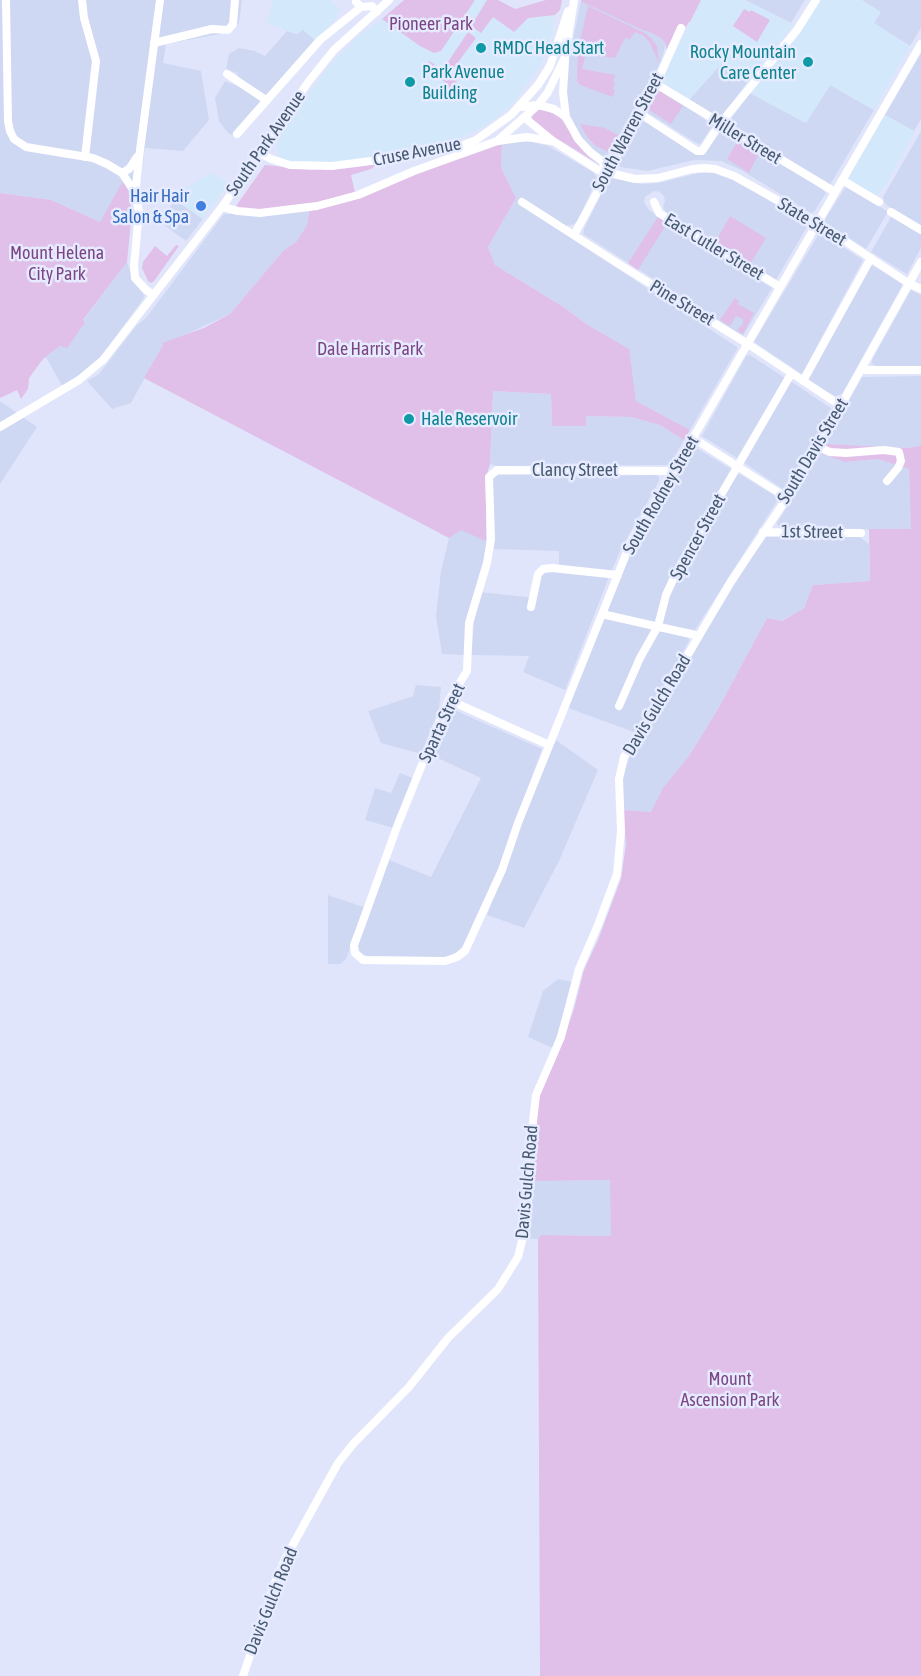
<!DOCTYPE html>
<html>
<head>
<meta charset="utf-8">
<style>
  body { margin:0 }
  canvas { display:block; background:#e0e5fb }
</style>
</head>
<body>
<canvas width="921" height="1676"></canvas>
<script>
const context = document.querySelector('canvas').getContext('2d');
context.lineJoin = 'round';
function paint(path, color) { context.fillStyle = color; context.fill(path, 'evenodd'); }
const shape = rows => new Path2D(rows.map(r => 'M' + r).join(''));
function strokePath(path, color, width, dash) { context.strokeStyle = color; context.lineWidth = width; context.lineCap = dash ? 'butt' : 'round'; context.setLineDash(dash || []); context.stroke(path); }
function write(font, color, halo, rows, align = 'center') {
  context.font = font + ' "Asap Condensed",sans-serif'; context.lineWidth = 5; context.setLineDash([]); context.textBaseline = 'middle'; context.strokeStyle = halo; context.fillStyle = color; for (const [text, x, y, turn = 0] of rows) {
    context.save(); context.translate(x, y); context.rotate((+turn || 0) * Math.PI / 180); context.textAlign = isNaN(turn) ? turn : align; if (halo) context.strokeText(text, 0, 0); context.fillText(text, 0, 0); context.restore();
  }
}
const residential = shape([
  [0,0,242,0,239,23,230,32,166,44,163,63,201,71,209,120,183,151,145,148,141,178,130,198,126,186,100,222,51,200,0,193],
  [581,0,586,0,644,27,661,38,666,44,661,61,649,85,607,155,602,156,584,142,577,131,568,113,565,80],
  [745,0,805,0,791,23],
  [862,0,921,0,921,28,910,46,874,23],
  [303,29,315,40,266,97,239,81,237,73,226,69,229,54,239,48,255,51,265,56,287,31,297,34],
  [921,53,921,119,914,131,885,115],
  [722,62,747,83,719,119,689,100],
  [225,81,242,88,261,101,234,136,228,133,219,121,215,98],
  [830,85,874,110,830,185,728,123,750,93,806,123],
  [660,89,713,125,701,143,698,144,648,113,647,109,657,90],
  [641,119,690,151,701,155,705,154,721,129,821,188,826,193,814,212,811,213,741,170,721,161,695,160,647,171,620,167,617,162],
  [921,131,921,227,888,206,884,202,883,197],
  [514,142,534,142,548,146,593,172,597,178,578,221,572,225,566,226,528,202,525,208,737,347,737,349,690,430,636,401,628,349,586,324,565,308,495,265,488,247,516,198,501,168,502,144],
  [699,173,715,173,733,178,808,225,776,280,666,213,663,206,665,201,664,196,660,192,654,191,645,197,644,202,649,210,772,288,743,336,583,234,584,229,608,180,611,178,642,184,658,183],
  [847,185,888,212,866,249,825,222,825,219],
  [175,200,203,219,186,241,160,222],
  [309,211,307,225,296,242,283,251,230,314,163,345,131,403,112,409,87,381,99,374,137,325,146,318,224,214,270,214],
  [892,215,921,232,921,248,907,274,871,252],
  [820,232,863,260,802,374,754,342],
  [127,262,133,280,143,292,144,298,95,365,62,386,46,357,60,346,67,347,85,323,83,321],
  [870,264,903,284,842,394,835,396,808,380],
  [911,290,921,295,921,366,876,366,872,364,872,360],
  [750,355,785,378,737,458,702,436,746,356],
  [921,376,921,446,907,448,827,444,827,441,862,377],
  [789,382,792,382,832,409,812,446,788,487,783,489,743,462],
  [493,391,551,394,552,426,586,426,585,416,631,417,660,425,684,440,669,465,667,465,497,466,490,464],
  [0,401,37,427,0,484],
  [693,446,774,495,777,501,695,630,607,613,628,559],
  [820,453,845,462,878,459,909,469,911,530,779,528,777,523],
  [584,474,595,476,656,475,659,477,659,481,621,549,611,572,559,565,559,551,492,549,493,478,498,475],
  [461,529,486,541,486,549,466,655,442,654,436,616,441,571,449,538],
  [764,537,860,537,869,544,870,581,813,585,804,608,781,621,767,618,718,709,689,756,663,788,651,812,623,810,623,776,630,755],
  [549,571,609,577,565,690,523,672,529,656,471,655,474,622,480,592,536,598,541,575],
  [604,619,686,635,689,637,689,641,660,692,634,732,568,708],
  [416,685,441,687,439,709,421,754,381,743,368,711,413,696],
  [450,708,542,749,492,887,464,945,457,952,447,957,429,958,368,956,362,954,357,948,389,860,431,877,481,778,429,754],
  [556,740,598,770,559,861,524,928,487,915,524,811],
  [400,773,413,778,393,828,365,820,375,788,391,793],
  [328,895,364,907,346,959,340,964,328,964],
  [558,979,573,982,553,1048,528,1037,543,991],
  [611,1180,611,1236,541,1235,538,1239,526,1239,534,1181]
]);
const commercial = shape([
  [275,0,330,0,341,10,336,15,338,17,315,40,303,30,297,34,267,23,273,2],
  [475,0,498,0,515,9,537,16,553,16,553,34,540,67,511,106,496,118,482,128,461,138,439,147,410,152,332,162,285,161,279,156,276,145,278,139,300,104,332,62,363,32,382,19,420,46],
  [701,0,745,0,793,25,747,83,722,63,689,100,661,82],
  [821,0,862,0,881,12,874,23,910,46,874,110,830,85,806,123,750,93,765,77],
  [885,115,915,132,883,189,878,195,874,194,848,179],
  [211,173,229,183,203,219,175,200,187,187]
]);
const green = shape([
  [404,0,475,0,441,51,434,53,420,46,382,19],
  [487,0,498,0,515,9,546,0,562,0,560,10,555,15,528,18,514,32,493,17,481,33,471,26],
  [582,0,701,0,690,22,689,22,686,27,680,24,666,50,666,44,661,38,648,31,645,31,582,2],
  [588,6,645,33,652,39,657,46,659,63,650,43,644,36,635,32,630,39,625,38,615,58,586,54,582,69,615,75,613,82,615,83,613,89,615,90,613,97,580,85,577,81,578,49],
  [744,9,750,12,751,10,770,20,757,42,733,26],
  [468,32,476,38,453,69,446,65],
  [429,61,457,79,455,90,451,98,440,90,445,82,434,74,436,71,428,65],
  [659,90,683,106,671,124,648,109],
  [543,109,560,117,583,151,600,165,538,127,532,120,532,116,538,110],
  [580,124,605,128,618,135,610,153,596,146,587,137],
  [738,141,759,153,749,173,727,159],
  [502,144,501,168,516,198,488,247,495,265,565,308,586,324,629,349,636,401,690,430,684,440,660,425,631,417,586,416,586,426,552,426,551,394,493,391,490,464,486,477,486,541,461,530,449,538,144,378,163,345,162,343,204,328,230,314,283,251,296,242,307,225,309,211,361,198,412,175],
  [378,164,371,169,351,175,355,193,317,203,260,209,238,209,236,206,265,165,311,170],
  [123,181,128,190,132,211,127,262,83,320,85,323,67,348,60,346,43,359,37,367,29,378,28,389,21,399,17,390,0,398,0,193,51,200,100,222],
  [730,216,766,238,750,264,715,243],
  [658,217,667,223,638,270,628,263],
  [176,245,179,246,154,281,151,283,148,281,142,268,143,262,155,246,167,256],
  [735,298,739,301,738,304,754,313,743,334,737,330,743,324,743,319,736,316,730,326,720,320],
  [827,444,907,448,921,446,921,1676,540,1676,538,1239,541,1235,611,1236,610,1180,534,1181,538,1096,555,1061,574,1009,584,970,598,940,621,879,626,844,623,810,651,812,663,788,689,756,718,709,767,618,782,621,804,608,813,585,870,581,869,529,911,529,909,469,878,459,845,462,820,453]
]);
const minor = shape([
  [6,0,8,121,10,131,14,139,26,147,93,158,107,164,122,173,134,191,139,211,134,266,135,278,145,289,153,295],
  [82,0,84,18,96,61,85,157],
  [356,2,361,7,372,6,377,12],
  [154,43,212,29,228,30,233,24,235,0],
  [565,61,563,92,566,117],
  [227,74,266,100],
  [656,84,835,192],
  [520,107,538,105,554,109,566,117,578,139,591,153,602,161,607,171],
  [639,113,697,151,702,151,720,124,797,30,816,0],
  [525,118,553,141,598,170,635,179,658,178,692,169,705,168,715,169,734,176,818,223,908,283,921,289],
  [237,134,320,40,361,7],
  [498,141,527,137,551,141],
  [260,153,271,159,290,165,332,166,418,155,458,147,476,140,511,115,538,85,550,66,568,11],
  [122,173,129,169,137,157],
  [842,180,879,202],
  [135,195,140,150,160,0],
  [522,202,625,268,748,344,841,406],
  [654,202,659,213,780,287],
  [222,207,238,211,260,213,317,206,358,195,414,171,497,141,538,105,548,92,565,57,574,0],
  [891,212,921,230],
  [574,235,656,84,681,28],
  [861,370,921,370],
  [803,381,871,258],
  [0,427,79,380,103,360,222,207,309,81,334,50,389,0],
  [693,438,787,498],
  [818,447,830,452,846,453,884,450,899,452,901,461,898,468,887,481],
  [673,471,497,470,489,477,491,539,487,563,469,623,467,671,449,700,434,735,398,824,360,929,354,945,355,953,363,960,445,961,457,957,465,951,502,870,518,823,631,542,693,438,921,44],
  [763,532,861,533],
  [531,607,538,574,543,569,552,568,618,575],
  [602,614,699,636],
  [449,700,549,745],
  [619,706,640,658,658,626,666,595,678,569,791,374],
  [243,1676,274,1585,285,1559,338,1463,354,1443,409,1387,448,1338,498,1289,518,1257,527,1220,530,1148,536,1095,561,1037,579,969,598,925,617,874,621,831,619,779,624,757,659,704,730,583,787,498,817,448,921,262]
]);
const markers = [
  [481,48,6,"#0f9aa8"],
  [808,62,6,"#0f9aa8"],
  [410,82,6,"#0f9aa8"],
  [201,206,6,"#3f7fe0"],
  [409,419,6,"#0f9aa8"]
];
const parkNames = [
  ["Pioneer Park",431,24],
  ["Mount Helena",57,253],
  ["City Park",57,274],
  ["Dale Harris Park",370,349],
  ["Mount",730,1379],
  ["Ascension Park",730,1400]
];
const cultureNames = [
  ["RMDC Head Start",493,48],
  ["Rocky Mountain",796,52,"right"],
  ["Care Center",796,73,"right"],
  ["Park Avenue",422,72],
  ["Building",422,93],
  ["Hale Reservoir",421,419]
];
const streetNames = [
  ["South Warren Street",628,132,-62],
  ["Miller Street",745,139,31],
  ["South Park Avenue",266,143,-55],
  ["Cruse Avenue",417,152,-11],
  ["State Street",812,222,31],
  ["East Cutler Street",714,247,31],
  ["Pine Street",682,303,31],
  ["South Davis Street",813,451,-59],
  ["Clancy Street",575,470],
  ["South Rodney Street",661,495,-60],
  ["1st Street",812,532,1],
  ["Spencer Street",698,537,-61],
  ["Davis Gulch Road",657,705,-59],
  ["Sparta Street",442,723,-65],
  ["Davis Gulch Road",527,1182,-85],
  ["Davis Gulch Road",271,1601,-68]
];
const shopNames = [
  ["Hair Hair",189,196],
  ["Salon & Spa",189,217]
];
paint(residential, '#cfd8f3');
paint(commercial, '#d4e8fc');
paint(green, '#e0bfe8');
strokePath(minor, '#fff', 8);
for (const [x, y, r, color] of markers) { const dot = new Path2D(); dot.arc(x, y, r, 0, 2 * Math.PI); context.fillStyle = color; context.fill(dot); strokePath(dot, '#e6ebff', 2); }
write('18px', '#7d4683', '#e6ebff', parkNames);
write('18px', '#0d838f', '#e6ebff', cultureNames, 'left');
write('18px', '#485b71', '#e6ebff', streetNames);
write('18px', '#366cbe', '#e6ebff', shopNames, 'right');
</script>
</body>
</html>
